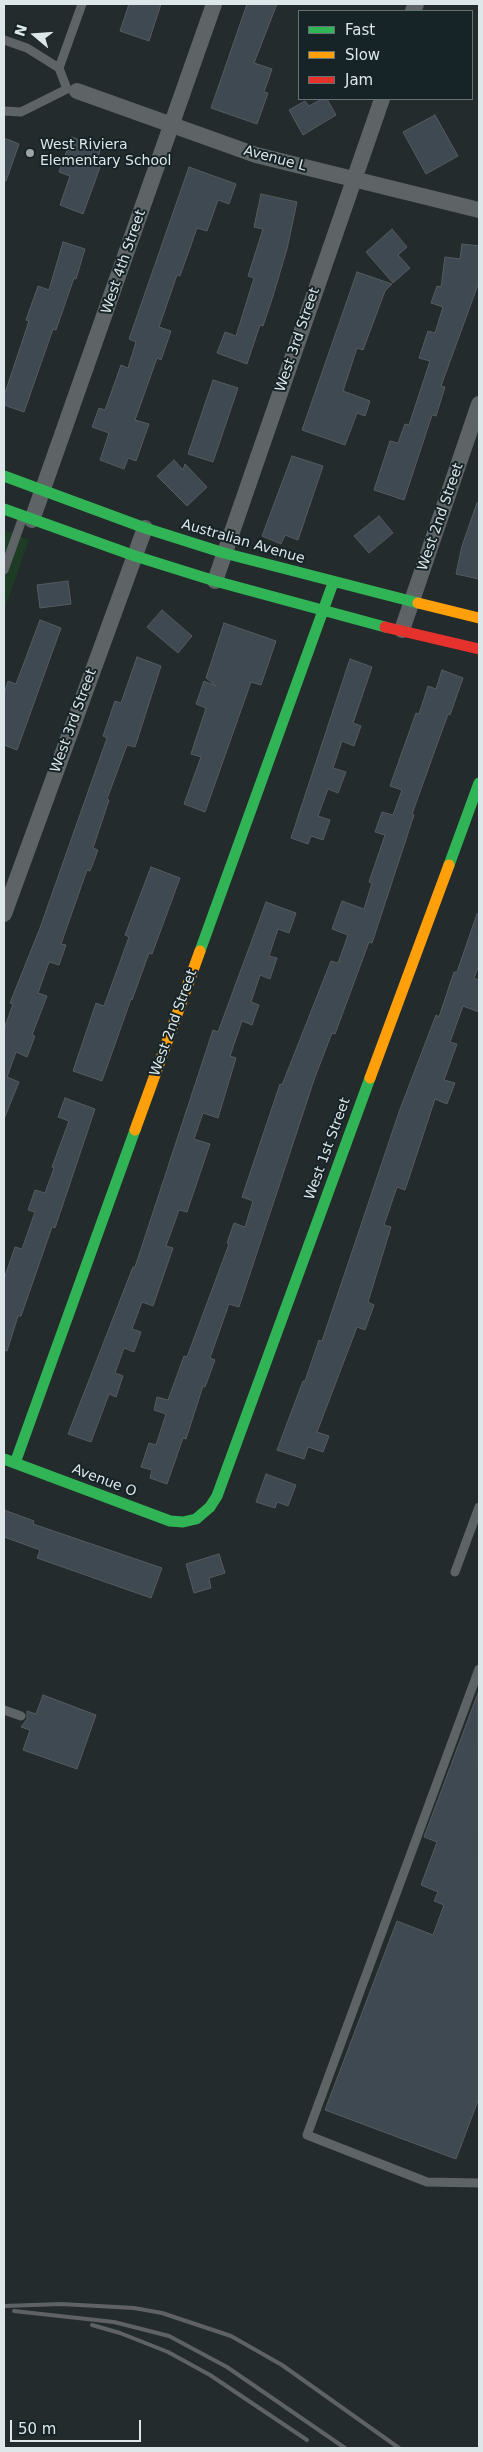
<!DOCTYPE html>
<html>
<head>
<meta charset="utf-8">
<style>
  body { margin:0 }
  #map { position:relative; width:483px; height:2452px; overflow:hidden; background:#232b2d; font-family:"DejaVu Sans",sans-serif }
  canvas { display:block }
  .frame { position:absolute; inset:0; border:5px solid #dde6e8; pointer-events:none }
  .legend { position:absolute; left:298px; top:10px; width:175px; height:90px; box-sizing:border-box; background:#162327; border:1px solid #667174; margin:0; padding:6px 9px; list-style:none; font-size:15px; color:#dde6e8 }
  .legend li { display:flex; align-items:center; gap:10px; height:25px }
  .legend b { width:25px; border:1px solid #667174 }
  .north { position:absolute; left:10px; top:10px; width:50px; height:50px; -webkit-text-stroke:4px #162327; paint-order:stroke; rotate:288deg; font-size:14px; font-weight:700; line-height:20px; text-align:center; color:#dde6e8 }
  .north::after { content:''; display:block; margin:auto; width:18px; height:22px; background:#dde6e8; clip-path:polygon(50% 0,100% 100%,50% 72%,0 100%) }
  .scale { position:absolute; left:10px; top:2420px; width:131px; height:22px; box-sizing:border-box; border:2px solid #dde6e8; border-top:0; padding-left:6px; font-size:15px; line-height:18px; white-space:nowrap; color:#dde6e8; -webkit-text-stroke:4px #162327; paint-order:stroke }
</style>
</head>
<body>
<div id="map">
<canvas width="483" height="2452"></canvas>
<div class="frame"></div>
<ul class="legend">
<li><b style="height:6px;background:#30b455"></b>Fast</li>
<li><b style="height:6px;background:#ff9f0a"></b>Slow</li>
<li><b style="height:6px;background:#e5322d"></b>Jam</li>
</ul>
<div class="north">N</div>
<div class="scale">50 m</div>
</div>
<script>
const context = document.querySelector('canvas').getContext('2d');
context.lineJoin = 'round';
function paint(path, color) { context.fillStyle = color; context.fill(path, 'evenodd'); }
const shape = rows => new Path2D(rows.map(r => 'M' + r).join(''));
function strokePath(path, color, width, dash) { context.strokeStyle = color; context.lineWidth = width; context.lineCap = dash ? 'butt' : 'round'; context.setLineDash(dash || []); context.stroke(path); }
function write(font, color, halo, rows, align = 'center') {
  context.font = font + ' "DejaVu Sans",sans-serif'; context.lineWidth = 4; context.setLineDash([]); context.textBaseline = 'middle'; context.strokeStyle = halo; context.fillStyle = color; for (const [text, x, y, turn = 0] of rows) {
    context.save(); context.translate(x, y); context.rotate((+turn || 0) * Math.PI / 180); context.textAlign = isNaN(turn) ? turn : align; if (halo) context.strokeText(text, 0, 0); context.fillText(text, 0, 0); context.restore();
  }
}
const green = shape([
  [4,530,29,540,4,610]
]);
const building = shape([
  [129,4,161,4,149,41,120,31,129,4],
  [247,4,277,4,254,63,272,69,264,92,268,93,257,124,211,108,247,4],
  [322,99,327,99,336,115,303,135,289,110,305,101,309,106,322,99],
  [435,115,458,156,426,174,403,132,435,115],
  [72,137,101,148,98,157,103,159,83,214,60,205,70,176,59,172,72,137],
  [4,138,19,144,6,181,4,181,4,138],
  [189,167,236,184,229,204,218,200,207,231,197,228,180,276,177,275,159,327,171,331,161,360,157,358,135,420,149,424,136,461,128,458,124,469,100,460,109,433,92,427,99,408,105,410,121,365,128,368,136,342,129,339,189,167],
  [261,194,297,202,287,249,273,296,263,326,260,325,247,364,217,353,225,332,236,336,254,278,248,276,263,229,254,227,261,194],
  [392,229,407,247,398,255,410,268,393,283,366,252,392,229],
  [63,242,85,249,76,279,74,278,56,330,53,329,24,412,4,405,4,396,29,321,26,320,38,286,49,290,63,242],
  [462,244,479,246,479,282,441,386,445,387,436,416,432,415,404,500,374,490,390,441,398,443,405,424,409,425,430,361,419,358,428,331,435,333,443,307,431,303,437,286,441,287,445,257,460,259,462,244],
  [357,272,392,284,385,291,363,350,357,348,343,391,370,401,365,416,357,413,345,445,302,430,357,272],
  [213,380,238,388,213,462,188,454,213,380],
  [292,456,323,466,298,540,285,535,281,544,262,536,292,456],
  [174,460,183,470,185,464,207,487,187,506,157,476,174,460],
  [477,503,479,503,479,579,456,574,462,546,477,503],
  [379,516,393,533,369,553,354,536,379,516],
  [68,581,71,604,40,608,37,585,68,581],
  [162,610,192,636,178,653,147,627,162,610],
  [40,620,61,628,17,750,4,745,4,694,8,681,16,684,40,620],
  [224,623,276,641,261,685,251,682,205,812,184,804,201,757,191,754,206,708,196,704,204,681,216,686,206,678,224,623],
  [137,657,161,666,135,747,127,745,107,799,109,800,93,848,98,850,90,871,87,870,61,944,66,945,59,965,49,962,38,993,47,996,32,1035,35,1036,27,1057,16,1052,7,1077,19,1082,4,1119,4,1029,13,1004,10,1003,40,928,107,738,103,736,115,701,121,703,137,657],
  [350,659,372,667,353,723,361,726,354,746,342,741,333,768,346,772,338,793,328,789,318,816,330,820,323,840,311,836,308,844,291,838,350,659],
  [442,670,463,678,450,715,448,714,412,814,414,815,372,943,369,942,335,1034,332,1033,315,1077,239,1307,229,1304,210,1358,215,1360,205,1387,203,1386,186,1439,183,1438,167,1484,150,1478,152,1470,141,1467,149,1443,156,1445,166,1414,154,1410,157,1397,168,1400,184,1356,187,1357,229,1244,227,1243,234,1223,245,1227,253,1201,242,1197,280,1084,282,1085,331,961,338,963,348,935,332,929,342,901,364,909,372,883,369,882,385,835,375,832,382,812,393,815,402,790,390,786,416,713,419,714,428,686,436,689,442,670],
  [151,867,180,878,152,954,149,953,132,1000,131,999,102,1081,73,1071,96,1003,104,1006,129,937,125,935,151,867],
  [266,902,296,913,289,933,278,929,269,956,277,958,270,979,260,975,251,1002,259,1005,252,1025,242,1021,230,1056,236,1058,218,1118,203,1113,194,1139,210,1144,187,1212,179,1210,166,1246,173,1248,153,1306,142,1302,132,1329,141,1332,134,1352,124,1348,115,1373,123,1376,116,1397,109,1394,91,1442,68,1434,133,1267,135,1267,213,1030,218,1032,266,902],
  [477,914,479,914,479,965,474,978,479,980,479,1012,463,1006,450,1042,457,1044,444,1080,455,1083,447,1104,435,1099,405,1190,397,1187,384,1225,391,1227,368,1302,374,1305,365,1330,357,1327,317,1432,329,1436,323,1452,308,1447,304,1459,277,1450,303,1381,305,1381,319,1340,322,1341,399,1112,436,1015,439,1017,454,972,457,972,477,914],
  [65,1098,95,1109,55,1228,52,1227,21,1316,18,1316,7,1351,4,1350,4,1279,15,1247,22,1249,35,1212,28,1210,35,1190,45,1193,54,1168,52,1167,69,1121,58,1117,65,1098],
  [266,1474,296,1485,288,1506,277,1502,275,1508,256,1502,266,1474],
  [4,1510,34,1521,33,1524,162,1568,151,1598,37,1558,40,1550,4,1537,4,1510],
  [219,1554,225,1573,209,1578,211,1588,194,1593,186,1564,219,1554],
  [478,1693,479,2098,456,2159,325,2110,397,1921,433,1935,444,1905,434,1901,438,1892,421,1885,437,1842,424,1837,478,1693],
  [43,1695,96,1715,77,1769,23,1750,30,1730,21,1727,27,1719,27,1711,36,1714,43,1695]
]);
const lane = shape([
  [4,40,27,48,59,68,67,89,21,112,4,111],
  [59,68,82,4],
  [4,570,23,517],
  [455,1572,479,1507],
  [479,1669,307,2135,427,2182,479,2183],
  [4,1710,21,1716]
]);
const street = shape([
  [413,11,416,4],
  [77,91,256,155,479,210],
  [32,520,214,4],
  [215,581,382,99],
  [402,630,479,404],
  [4,914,145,528]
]);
const fast = shape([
  [4,476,145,528,224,553,418,603],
  [4,509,135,556,215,581,385,627],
  [449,865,479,783],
  [200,951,333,583],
  [4,1459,170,1521,183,1522,196,1519,210,1507,217,1496,370,1078],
  [15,1463,135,1130]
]);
const slow = shape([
  [418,603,479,618],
  [370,1078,449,865],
  [135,1130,200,951]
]);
const jam = shape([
  [385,627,479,649]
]);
const rail = shape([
  [4,2306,61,2304,134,2308,162,2313,231,2336,282,2365,399,2448],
  [14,2311,114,2322,169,2336,227,2367,345,2448],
  [92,2325,120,2333,168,2352,210,2375,307,2440]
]);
const markers = [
  [30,153,5,"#9ca5a7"]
];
const poiNames = [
  ["West Riviera",40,145],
  ["Elementary School",40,161]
];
const streetNames = [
  ["Avenue L",275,159,15],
  ["West 4th Street",124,262,-71],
  ["West 3rd Street",298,340,-71],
  ["West 2nd Street",441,517,-71],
  ["Australian Avenue",243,542,16],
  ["West 3rd Street",74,721,-70],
  ["West 2nd Street",174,1023,-70],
  ["West 1st Street",328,1149,-70],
  ["Avenue O",104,1481,21]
];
paint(green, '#1e3c25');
paint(building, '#3e4952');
strokePath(building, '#565b5e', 1);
strokePath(lane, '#5e6466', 9);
strokePath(street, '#5e6466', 16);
strokePath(fast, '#30b455', 11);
strokePath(slow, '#ff9f0a', 11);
strokePath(jam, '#e5322d', 11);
strokePath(rail, '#5e6264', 4);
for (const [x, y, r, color] of markers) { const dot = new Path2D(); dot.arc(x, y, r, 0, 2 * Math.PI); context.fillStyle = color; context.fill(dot); strokePath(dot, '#162327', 2); }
write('14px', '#dde6e8', '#162327', poiNames, 'left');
write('14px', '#dde6e8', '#162327', streetNames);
</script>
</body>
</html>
